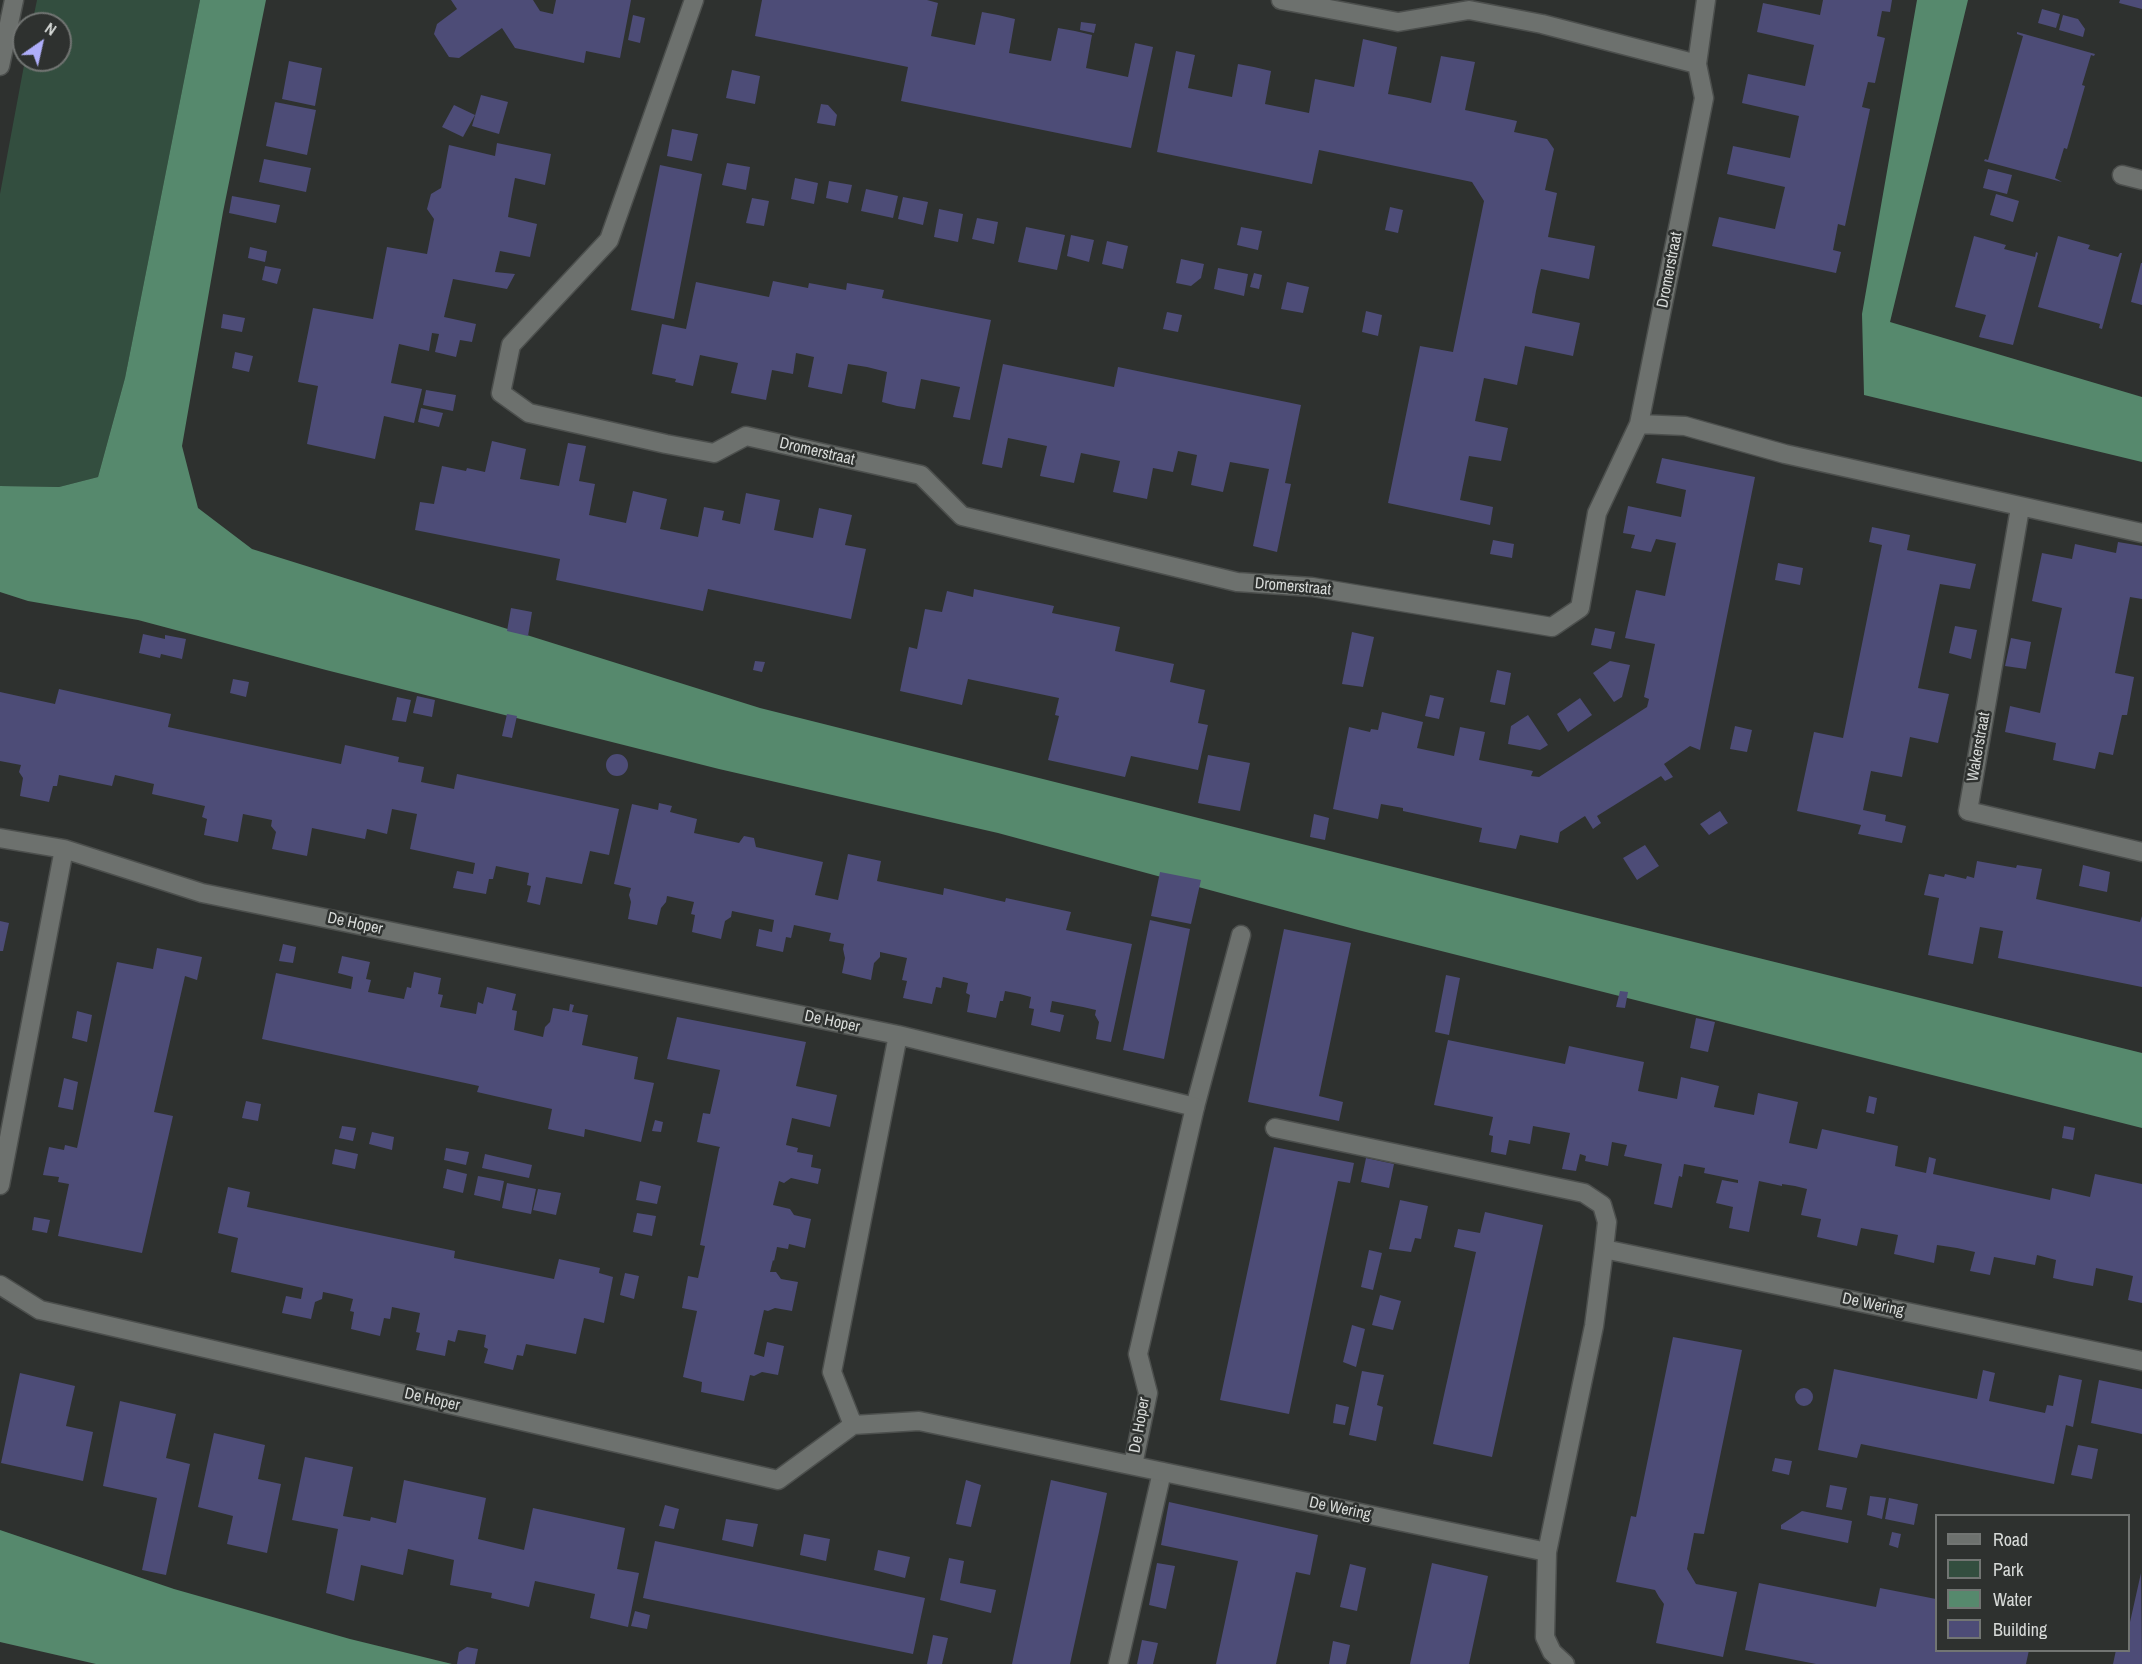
<!DOCTYPE html>
<html>
<head>
<meta charset="utf-8">
<style>
  body { margin:0 }
  #map { position:relative; width:2142px; height:1664px; overflow:hidden; background:#2e312f; font-family:"Archivo Narrow",sans-serif }
  canvas { display:block }
  .legend { position:absolute; left:1935px; top:1514px; width:195px; height:138px; box-sizing:border-box; background:#2e312f; border:2px solid #727573; margin:0; padding:8px 10px; list-style:none; font-size:18px; color:#d8dbd9 }
  .legend li { display:flex; align-items:center; gap:12px; height:30px }
  .legend b { width:30px; border:2px solid #727573 }
  .north { position:absolute; left:12px; top:12px; width:60px; height:60px; box-sizing:border-box; background:#2e312f; border:2px solid #727573; border-radius:50%; rotate:34deg; font-size:16px; font-weight:700; line-height:24px; text-align:center; color:#d8dbd9 }
  .north::after { content:''; display:block; margin:auto; width:21px; height:27px; background:#afaefa; clip-path:polygon(50% 0,100% 100%,50% 72%,0 100%) }
</style>
</head>
<body>
<div id="map">
<canvas width="2142" height="1664"></canvas>
<ul class="legend">
<li><b style="height:8px;background:#6d716e"></b>Road</li>
<li><b style="height:16px;background:#334e3f"></b>Park</li>
<li><b style="height:16px;background:#56896d"></b>Water</li>
<li><b style="height:16px;background:#4d4c77"></b>Building</li>
</ul>
<div class="north">N</div>
</div>
<script>
const context = document.querySelector('canvas').getContext('2d');
context.lineJoin = 'round';
function paint(path, color) { context.fillStyle = color; context.fill(path, 'evenodd'); }
const shape = rows => new Path2D(rows.map(r => 'M' + r).join(''));
function strokePath(path, color, width, dash) { context.strokeStyle = color; context.lineWidth = width; context.lineCap = dash ? 'butt' : 'round'; context.setLineDash(dash || []); context.stroke(path); }
function write(font, color, halo, rows, align = 'center') {
  context.font = font + ' "Archivo Narrow",sans-serif'; context.lineWidth = 5; context.setLineDash([]); context.textBaseline = 'middle'; context.strokeStyle = halo; context.fillStyle = color; for (const [text, x, y, turn = 0] of rows) {
    context.save(); context.translate(x, y); context.rotate((+turn || 0) * Math.PI / 180); context.textAlign = isNaN(turn) ? turn : align; if (halo) context.strokeText(text, 0, 0); context.fillText(text, 0, 0); context.restore();
  }
}
const green = shape([
  [37,0,200,0,125,378,98,477,59,487,0,486,0,194,25,60,60,60,60,24,32,24]
]);
const water = shape([
  [200,0,266,0,223,212,182,446,198,508,252,549,760,708,1565,910,2142,1053,2142,1128,1358,930,998,833,719,769,326,670,138,620,28,601,0,592,0,486,59,487,98,477,125,378],
  [1917,0,1968,0,1890,322,2142,397,2142,462,1864,395,1862,314],
  [0,1530,174,1589,350,1639,452,1664,96,1664,0,1642]
]);
const building = shape([
  [451,0,533,0,540,11,553,14,556,0,631,0,620,58,586,51,584,63,515,48,502,28,459,58,449,57,434,34,437,24,457,9],
  [762,0,927,0,938,3,931,36,975,45,982,12,998,15,1015,19,1009,53,1051,61,1058,28,1075,31,1092,35,1086,68,1128,77,1135,43,1153,47,1131,148,901,101,908,67,755,36],
  [1823,0,1892,0,1890,12,1882,11,1877,36,1885,38,1875,83,1868,82,1862,107,1870,109,1845,226,1838,224,1833,250,1841,252,1836,273,1712,246,1719,217,1775,229,1785,187,1727,174,1733,146,1790,158,1799,116,1742,103,1748,74,1805,86,1814,45,1757,32,1763,3,1820,15],
  [2120,0,2142,0,2142,9,2119,3],
  [2042,9,2060,14,2056,28,2038,23],
  [633,15,645,18,640,43,628,40],
  [2063,15,2078,19,2085,29,2083,37,2059,30],
  [1081,22,1096,24,1094,33,1080,30],
  [2017,32,2095,54,2094,56,2091,55,2082,85,2085,86,2067,149,2064,148,2055,178,2062,182,1984,161,1985,159,1988,160,2023,36,2017,34],
  [1363,39,1397,47,1388,94,1409,98,1431,103,1441,56,1475,62,1465,110,1517,121,1514,132,1547,139,1554,149,1545,190,1557,193,1548,237,1595,246,1589,279,1541,269,1536,291,1532,313,1580,323,1573,356,1525,346,1517,385,1484,378,1475,421,1508,428,1501,461,1469,456,1460,500,1493,507,1490,525,1388,503,1420,346,1453,352,1484,201,1472,182,1319,150,1312,184,1157,152,1176,51,1195,55,1188,88,1232,97,1238,64,1254,67,1271,71,1265,104,1309,113,1315,79,1354,87],
  [289,61,322,68,315,106,282,99],
  [732,70,760,76,755,104,726,98],
  [481,95,508,102,499,134,472,126],
  [275,102,316,110,307,155,266,146],
  [821,104,828,105,837,115,835,126,817,123],
  [454,105,475,115,463,137,442,127],
  [672,129,698,134,692,161,667,156],
  [497,143,551,154,545,185,515,178,511,199,508,217,537,224,530,257,500,251,495,272,515,274,507,289,453,279,444,317,476,324,472,342,460,340,456,357,435,352,439,334,432,333,429,351,399,344,391,383,422,389,414,423,384,416,375,459,307,444,318,386,298,382,313,308,373,319,387,247,427,254,434,219,427,209,431,194,441,188,449,145,495,156],
  [264,159,311,168,306,192,259,182],
  [727,163,750,167,746,190,722,185],
  [660,165,702,174,674,319,631,310],
  [1988,169,2012,175,2007,194,1983,188],
  [795,178,818,183,814,204,791,199],
  [829,181,852,185,848,203,826,198],
  [866,189,898,196,893,218,861,211],
  [1996,194,2019,201,2013,222,1990,215],
  [232,196,280,205,276,223,229,213],
  [903,197,928,202,923,225,898,219],
  [752,198,769,201,764,226,746,223],
  [1390,207,1403,210,1398,233,1385,230],
  [939,209,963,214,958,242,934,237],
  [977,218,998,222,994,244,972,239],
  [1026,227,1065,235,1057,270,1018,262],
  [1241,227,1262,231,1258,250,1237,245],
  [1071,235,1094,240,1089,262,1067,256],
  [1974,236,2006,245,2004,249,2035,257,2036,252,2038,253,2013,345,1979,337,1986,315,1955,307],
  [2058,236,2090,245,2088,249,2118,257,2120,253,2122,253,2102,329,2099,328,2100,324,2038,307],
  [1107,241,1128,246,1123,269,1102,264],
  [250,247,267,251,265,262,248,258],
  [1181,259,1204,264,1201,278,1191,286,1176,283],
  [2141,263,2142,263,2142,305,2131,302],
  [265,266,281,269,277,284,262,280],
  [1218,268,1248,274,1244,296,1214,289],
  [1254,273,1262,275,1259,289,1250,287],
  [773,281,808,288,809,283,846,290,847,283,884,290,882,298,991,320,970,420,953,417,960,387,921,379,915,409,897,406,882,402,887,372,867,367,848,364,842,394,808,387,814,357,796,353,793,374,772,370,766,400,731,393,738,363,700,355,693,386,675,382,676,379,652,374,662,324,686,329,696,282,769,297],
  [1287,282,1309,287,1303,313,1281,309],
  [1366,311,1382,315,1378,336,1362,332],
  [1167,312,1182,315,1178,332,1163,329],
  [223,314,245,318,242,332,221,328],
  [235,352,253,356,249,372,232,368],
  [1003,364,1114,387,1118,367,1301,405,1285,483,1291,484,1277,552,1253,546,1269,469,1230,462,1223,492,1191,485,1197,455,1178,451,1173,472,1153,468,1147,499,1113,492,1120,461,1081,453,1074,483,1040,476,1047,446,1008,438,1002,468,982,464],
  [426,390,456,395,453,411,423,405],
  [421,408,443,413,439,427,418,422],
  [492,441,526,449,520,479,559,486,568,443,586,446,579,481,595,484,589,515,626,523,633,491,667,499,660,529,698,537,704,507,724,511,722,520,740,524,746,493,780,500,774,530,813,538,819,508,852,515,845,545,866,549,851,619,708,589,703,611,665,603,556,580,560,559,415,530,420,502,434,504,442,466,466,471,467,468,485,472],
  [1662,458,1755,477,1700,750,1690,746,1664,764,1673,777,1665,781,1661,776,1597,816,1601,823,1593,829,1585,816,1560,832,1558,843,1520,835,1516,849,1479,842,1482,828,1403,811,1403,808,1381,804,1378,819,1333,809,1349,727,1370,732,1371,729,1378,730,1382,712,1423,722,1417,748,1454,756,1460,727,1485,732,1479,760,1533,771,1531,776,1539,777,1647,707,1649,699,1644,697,1655,644,1625,638,1636,590,1665,596,1676,543,1656,539,1651,552,1631,548,1635,535,1623,533,1628,506,1681,517,1686,490,1656,483],
  [1872,527,1910,535,1907,550,1976,564,1970,589,1940,584,1918,688,1949,694,1938,743,1910,737,1902,777,1871,771,1863,810,1886,815,1885,821,1906,826,1902,843,1858,834,1861,825,1797,811,1814,732,1843,738,1882,545,1869,542],
  [1493,540,1514,544,1512,558,1490,554],
  [2118,542,2142,546,2142,599,2130,597,2115,673,2134,677,2127,715,2122,715,2113,755,2099,752,2095,769,2053,760,2056,743,2005,732,2010,706,2040,713,2051,660,2062,608,2032,601,2042,553,2072,559,2075,544,2116,553],
  [1778,563,1803,568,1800,585,1775,580],
  [974,589,1054,606,1052,613,1120,627,1115,651,1174,664,1170,682,1205,690,1198,723,1208,725,1198,770,1131,756,1125,777,1048,760,1059,716,1055,715,1059,698,968,679,962,705,900,691,909,647,917,649,925,609,942,612,947,591,973,597],
  [511,608,532,612,528,636,507,631],
  [1955,626,1977,630,1971,659,1949,653],
  [1595,628,1615,632,1611,649,1591,645],
  [1352,632,1374,637,1363,687,1342,684],
  [143,634,165,639,165,635,186,639,182,659,161,654,160,658,139,653],
  [2011,638,2031,642,2026,669,2005,666],
  [755,661,765,662,762,672,753,670],
  [1610,661,1630,665,1622,697,1614,702,1593,673],
  [1497,670,1511,673,1505,705,1490,702],
  [233,679,249,682,246,697,230,693],
  [59,689,171,714,168,727,341,764,345,745,399,757,398,762,424,767,421,782,454,789,457,774,619,809,609,855,590,851,582,884,546,877,540,905,527,902,531,886,527,885,529,873,496,866,493,879,489,879,486,894,453,888,457,871,473,874,475,863,410,849,417,814,392,809,387,834,367,829,365,839,312,828,307,856,272,849,276,832,271,826,272,820,243,814,238,842,204,835,207,819,202,817,205,806,152,794,154,784,115,775,112,786,59,775,57,786,53,786,49,802,20,796,23,778,19,772,21,765,0,761,0,692,55,704],
  [1430,695,1444,698,1439,719,1425,716],
  [417,696,435,700,432,717,413,713],
  [397,697,411,700,406,722,392,720],
  [1580,698,1592,715,1568,732,1557,714],
  [507,714,517,716,512,738,502,736],
  [1528,715,1548,745,1540,750,1508,744,1511,726],
  [1735,726,1752,730,1747,752,1730,749],
  '606 765a11 11 0 1 1 22 0a11 11 0 1 1-22 0Z',
  [1208,755,1250,763,1240,811,1198,803],
  [659,803,672,806,670,812,697,819,694,833,739,843,744,836,754,838,756,847,823,862,815,895,838,900,848,854,881,861,877,881,943,895,944,888,1005,902,1006,898,1071,912,1066,930,1132,944,1111,1042,1096,1039,1099,1022,1095,1015,1096,1010,1083,1007,1052,1001,1050,1012,1064,1015,1060,1032,1031,1025,1034,1009,1029,1008,1031,997,1020,994,1005,991,1003,1001,1000,1001,996,1018,967,1012,970,995,966,993,968,983,955,980,943,977,941,988,936,987,932,1004,903,998,907,981,902,980,907,958,880,952,880,957,874,963,871,980,842,973,845,958,843,949,844,944,829,941,831,933,794,925,791,938,786,937,783,952,756,946,759,929,772,932,774,920,732,911,731,917,725,921,721,939,692,932,695,915,691,914,694,902,667,896,666,902,661,908,657,925,628,919,631,902,629,895,631,888,614,884,632,804,658,810],
  [1720,811,1728,823,1709,835,1700,824],
  [1314,814,1329,818,1325,840,1310,837],
  [1645,845,1659,866,1637,880,1623,858],
  [1977,861,2016,868,2017,865,2042,869,2036,899,2140,922,2142,916,2142,987,1998,958,2003,931,1980,927,1973,964,1928,955,1939,898,1924,895,1929,874,1944,877,1945,874,1966,879,1967,876,1974,878],
  [2083,865,2110,872,2107,892,2079,886],
  [1160,872,1201,880,1191,924,1151,916],
  [1150,920,1190,929,1164,1059,1123,1050],
  [0,921,9,923,3,951,0,951],
  [1284,929,1351,943,1319,1096,1343,1102,1339,1121,1248,1102],
  [283,944,296,947,293,963,279,961],
  [157,948,202,957,197,980,185,976,154,1112,173,1116,142,1253,58,1236,69,1184,58,1182,59,1177,43,1175,49,1147,64,1150,65,1145,77,1148,117,962,153,969],
  [342,956,370,962,366,979,371,980,368,992,404,999,407,987,411,988,414,972,441,978,438,994,443,995,440,1007,476,1014,478,1002,483,1004,487,987,516,994,512,1010,517,1011,514,1030,543,1037,545,1027,550,1022,553,1008,569,1011,570,1004,574,1005,572,1012,588,1015,582,1045,638,1057,634,1079,654,1083,641,1142,585,1129,584,1137,548,1129,552,1109,477,1092,479,1086,262,1039,276,973,351,989,353,977,338,973],
  [1446,975,1460,978,1449,1035,1435,1032],
  [1620,991,1628,992,1625,1008,1616,1007],
  [77,1011,92,1015,87,1042,72,1038],
  [677,1017,806,1042,796,1086,837,1095,830,1127,792,1118,786,1145,798,1148,797,1152,813,1155,811,1167,821,1169,818,1184,791,1178,784,1183,779,1181,773,1205,790,1209,794,1215,811,1219,805,1248,789,1244,788,1249,777,1247,774,1261,773,1260,770,1272,776,1272,781,1279,798,1282,792,1311,775,1308,768,1311,764,1310,754,1354,764,1357,767,1342,784,1346,778,1375,762,1372,754,1376,750,1375,744,1401,701,1392,702,1382,683,1377,697,1311,682,1308,688,1276,698,1278,705,1246,700,1245,719,1149,720,1147,697,1142,703,1113,710,1114,720,1070,667,1059],
  [1696,1018,1715,1022,1708,1052,1690,1048],
  [1448,1040,1565,1064,1569,1046,1644,1062,1638,1091,1677,1099,1681,1077,1719,1086,1714,1107,1754,1115,1758,1093,1798,1102,1789,1143,1817,1149,1822,1129,1898,1146,1895,1166,1926,1173,1929,1157,1936,1159,1933,1174,2050,1200,2052,1188,2090,1197,2095,1174,2142,1184,2142,1303,2128,1300,2133,1276,2096,1268,2093,1286,2071,1282,2053,1278,2056,1260,2037,1255,2035,1265,1994,1257,1990,1275,1970,1271,1975,1252,1957,1248,1937,1245,1934,1263,1894,1254,1898,1235,1861,1228,1857,1246,1817,1237,1821,1219,1801,1215,1807,1189,1795,1186,1782,1184,1782,1186,1759,1181,1749,1232,1729,1228,1733,1207,1716,1203,1722,1180,1738,1183,1738,1180,1704,1173,1705,1168,1684,1164,1682,1177,1679,1176,1672,1208,1654,1204,1662,1164,1624,1156,1627,1145,1612,1142,1608,1166,1585,1161,1586,1156,1580,1154,1576,1171,1562,1169,1570,1133,1533,1126,1530,1144,1509,1140,1506,1155,1491,1152,1493,1136,1489,1135,1493,1117,1434,1105],
  [64,1078,78,1082,73,1110,58,1107],
  [1869,1096,1877,1098,1874,1114,1866,1112],
  [246,1101,261,1104,258,1121,242,1118],
  [655,1120,663,1122,661,1132,652,1131],
  [342,1126,356,1128,353,1141,339,1138],
  [2064,1126,2075,1128,2073,1140,2062,1138],
  [372,1132,394,1137,392,1150,369,1144],
  [1274,1147,1354,1163,1350,1183,1338,1181,1289,1414,1220,1400],
  [446,1148,469,1152,466,1165,444,1160],
  [335,1149,358,1154,355,1169,332,1164],
  [485,1154,532,1165,529,1178,482,1168],
  [1366,1158,1394,1164,1389,1188,1361,1182],
  [447,1169,467,1174,463,1193,443,1188],
  [478,1176,504,1181,500,1201,474,1195],
  [640,1181,661,1186,657,1204,636,1200],
  [507,1183,536,1189,531,1214,502,1208],
  [228,1187,250,1192,247,1207,455,1251,454,1258,554,1279,559,1259,600,1268,599,1273,613,1277,604,1323,584,1318,576,1354,526,1344,523,1356,517,1355,513,1370,484,1363,488,1349,484,1347,486,1335,470,1332,458,1330,455,1342,448,1340,445,1356,416,1350,420,1333,416,1332,420,1313,392,1307,390,1319,384,1318,380,1336,351,1329,354,1312,350,1311,353,1299,337,1295,323,1292,322,1299,315,1302,311,1319,282,1313,286,1296,301,1299,303,1288,231,1272,238,1238,218,1233],
  [538,1189,561,1193,556,1215,533,1210],
  [1400,1200,1428,1206,1421,1239,1415,1238,1411,1252,1389,1249],
  [1485,1212,1543,1225,1492,1457,1433,1444,1476,1252,1454,1247,1458,1229,1480,1233],
  [637,1213,656,1216,652,1236,633,1232],
  [34,1217,50,1220,47,1233,32,1230],
  [1369,1250,1382,1253,1373,1290,1361,1287],
  [625,1273,639,1276,634,1299,620,1295],
  [1380,1295,1401,1301,1393,1330,1372,1325],
  [1352,1325,1365,1329,1356,1367,1343,1362],
  [1673,1337,1742,1350,1704,1534,1694,1533,1687,1569,1696,1584,1737,1592,1723,1657,1656,1643,1664,1604,1659,1597,1655,1590,1616,1582,1631,1516,1636,1517],
  [1834,1369,1977,1399,1983,1370,1995,1373,1989,1401,2045,1413,2047,1405,2053,1406,2059,1375,2082,1380,2073,1427,2066,1425,2054,1484,1861,1444,1857,1458,1818,1450],
  [1362,1371,1384,1375,1377,1405,1383,1407,1376,1441,1349,1435],
  [20,1373,75,1386,66,1426,93,1432,83,1481,1,1463],
  [2099,1380,2142,1389,2142,1434,2091,1423],
  '1795 1397a9 9 0 1 1 18 0a9 9 0 1 1-18 0Z',
  [120,1401,176,1414,166,1458,190,1464,166,1575,142,1570,157,1498,103,1486],
  [1336,1404,1349,1407,1345,1425,1333,1423],
  [214,1433,265,1445,258,1479,281,1484,267,1553,227,1544,233,1516,198,1507],
  [2078,1445,2098,1449,2092,1479,2071,1475],
  [305,1457,353,1467,343,1516,370,1521,371,1517,396,1523,404,1480,486,1498,478,1539,524,1550,533,1508,625,1528,617,1569,639,1573,628,1627,590,1618,595,1594,535,1581,529,1607,491,1598,492,1593,450,1585,454,1560,408,1549,403,1575,361,1565,354,1601,326,1593,338,1529,292,1520],
  [1775,1458,1792,1461,1789,1475,1772,1471],
  [966,1480,981,1485,971,1527,956,1524],
  [1051,1480,1107,1493,1099,1532,1070,1664,1012,1664],
  [1830,1485,1847,1488,1842,1510,1826,1507],
  [1870,1496,1886,1498,1882,1519,1867,1515],
  [1889,1498,1918,1504,1914,1525,1885,1519],
  [1169,1502,1318,1535,1310,1575,1296,1572,1276,1664,1216,1664,1238,1561,1161,1545],
  [665,1505,679,1509,674,1529,659,1526],
  [1802,1511,1852,1521,1848,1543,1781,1529,1781,1525],
  [726,1519,758,1524,753,1547,722,1540],
  [1892,1532,1901,1534,1898,1548,1889,1545],
  [804,1534,830,1539,826,1561,800,1555],
  [655,1541,925,1598,913,1654,643,1598],
  [878,1550,910,1557,905,1578,874,1570],
  [949,1558,964,1561,960,1583,996,1590,991,1613,940,1600],
  [1157,1563,1175,1566,1166,1609,1149,1605],
  [1432,1563,1488,1576,1469,1664,1410,1664],
  [1350,1564,1366,1568,1357,1611,1340,1607],
  [2141,1573,2142,1664,2113,1664,2116,1650,2128,1650,2128,1631],
  [1759,1583,1876,1607,1880,1588,1936,1599,1936,1650,2029,1650,2026,1664,1816,1664,1745,1650],
  [635,1611,650,1615,647,1629,631,1626],
  [933,1635,948,1638,942,1664,927,1664],
  [1142,1640,1158,1643,1153,1664,1137,1664],
  [1333,1641,1350,1645,1346,1664,1329,1664],
  [467,1647,478,1649,475,1664,457,1664,459,1652]
]);
const pedestrian = shape([
  [1195,1107,1241,935],
  [1118,1664,1162,1472]
]);
const minor = shape([
  [694,0,609,240,511,345,501,393,529,413,666,444,714,453,746,436,921,475,962,516,1237,582,1312,587,1552,627,1580,608,1597,513,1639,424,1704,98,1697,64,1706,0],
  [1281,0,1398,22,1469,10,1542,24,1697,64],
  [0,66,14,0],
  [2122,175,2142,180],
  [1639,424,1685,426,1785,454,2142,533],
  [2020,508,1968,811,2142,852],
  [0,838,64,849,202,893,898,1035,1195,1107,1138,1354,1148,1393,1133,1465],
  [1275,1128,1584,1193,1602,1205,1607,1222,1604,1249],
  [0,1185,64,849],
  [0,1285,40,1310,778,1480,853,1425,919,1421,1547,1552,1545,1637,1552,1652,1565,1664],
  [853,1425,832,1372,898,1035],
  [1547,1552,1594,1326,1604,1249,2142,1361]
]);
const streetNames = [
  ["Dromerstraat",1670,270,-79],
  ["Dromerstraat",817,452,13],
  ["Dromerstraat",1293,587,5],
  ["Wakerstraat",1979,747,-80],
  ["De Hoper",355,924,12],
  ["De Hoper",832,1022,12],
  ["De Wering",1873,1305,12],
  ["De Hoper",432,1400,13],
  ["De Hoper",1140,1425,-80],
  ["De Wering",1340,1509,12]
];
paint(green, '#334e3f');
paint(water, '#56896d');
paint(building, '#4d4c77');
strokePath(pedestrian, '#4c4f4d', 21);
strokePath(minor, '#4c4f4d', 21);
strokePath(pedestrian, '#6d716e', 18);
strokePath(minor, '#6d716e', 18);
write('16px', '#d8dbd9', '#2e312f', streetNames);
</script>
</body>
</html>
